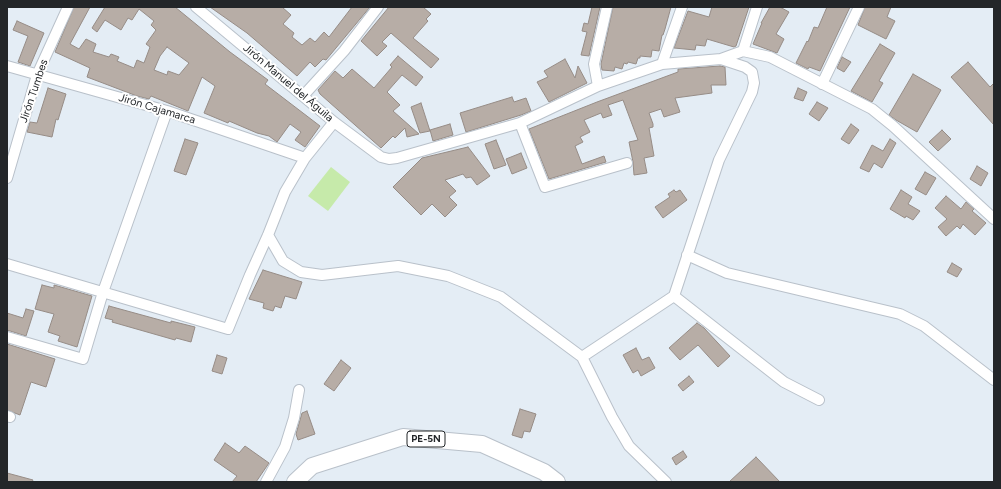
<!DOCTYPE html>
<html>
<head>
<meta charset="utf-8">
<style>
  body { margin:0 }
  #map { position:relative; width:1001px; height:489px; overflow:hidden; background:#e4edf5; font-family:Figtree,sans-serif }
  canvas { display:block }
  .frame { position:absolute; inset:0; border:8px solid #232629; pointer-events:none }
</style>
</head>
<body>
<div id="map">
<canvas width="1001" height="489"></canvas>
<div class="frame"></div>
</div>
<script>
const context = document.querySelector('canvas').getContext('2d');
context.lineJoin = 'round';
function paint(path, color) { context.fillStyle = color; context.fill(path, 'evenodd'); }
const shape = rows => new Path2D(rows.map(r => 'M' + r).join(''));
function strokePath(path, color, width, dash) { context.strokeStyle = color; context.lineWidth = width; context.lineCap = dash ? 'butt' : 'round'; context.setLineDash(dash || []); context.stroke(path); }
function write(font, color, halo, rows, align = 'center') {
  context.font = font + ' Figtree,sans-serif'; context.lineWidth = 4; context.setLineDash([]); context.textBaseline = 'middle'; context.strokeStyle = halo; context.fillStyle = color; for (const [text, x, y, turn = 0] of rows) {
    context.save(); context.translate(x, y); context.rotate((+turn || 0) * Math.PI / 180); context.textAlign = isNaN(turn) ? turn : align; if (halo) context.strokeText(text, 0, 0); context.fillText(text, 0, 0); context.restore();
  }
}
const green = shape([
  [331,167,350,182,328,211,308,196]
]);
const building = shape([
  [74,7,90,7,70,44,79,49,86,39,96,44,93,52,109,57,111,54,119,57,117,61,134,68,137,60,144,63,150,47,146,44,156,30,151,25,154,21,139,9,132,20,128,18,121,30,105,20,97,32,92,28,105,7,175,7,230,52,268,80,265,84,320,126,305,147,295,140,301,132,290,124,277,142,269,136,257,133,229,121,228,123,204,113,215,86,202,77,188,111,151,96,149,99,137,96,87,77,90,68,55,52,74,7],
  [167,47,189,63,179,75,168,71,167,75,154,70,160,56,167,47],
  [210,7,282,7,291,15,283,24,294,33,292,37,302,45,310,38,315,42,324,32,329,37,352,7,370,7,326,60,323,59,315,67,310,62,297,76,247,33,210,7],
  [389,7,423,7,431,14,426,19,428,21,413,38,439,59,431,68,391,33,382,42,387,46,377,56,361,41,389,7],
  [592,7,600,7,589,56,581,55,587,32,582,31,584,23,588,24,592,7],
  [613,7,671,7,665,29,663,35,662,35,659,51,652,50,651,57,640,56,640,58,638,58,636,64,628,62,627,64,624,63,622,69,615,67,614,71,602,70,601,64,613,7],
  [712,7,749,7,736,46,734,47,707,39,705,46,696,45,695,50,674,48,688,11,709,17,712,7],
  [770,7,780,7,789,12,776,34,784,39,777,53,753,44,762,23,761,23,770,7],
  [827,7,850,7,820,71,809,67,808,69,796,63,807,41,808,42,814,27,818,28,827,7],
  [865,7,891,7,887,17,895,21,886,39,858,25,865,7],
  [17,21,44,33,30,66,18,62,28,36,13,30,17,21],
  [880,44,895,53,879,81,883,83,872,102,851,91,880,44],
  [398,56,423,77,416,86,402,75,387,92,400,105,393,111,419,134,407,137,405,128,395,138,393,136,381,148,320,94,318,90,335,71,343,78,352,69,374,88,392,67,390,65,398,56],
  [842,57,851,62,844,72,837,68,842,57],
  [565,59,575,78,578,66,587,83,549,102,537,82,548,77,544,71,565,59],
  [968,62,990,87,994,83,994,125,951,77,968,62],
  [720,66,725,67,726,85,711,85,712,93,675,98,680,112,664,117,661,109,649,113,653,124,653,127,649,128,654,156,644,158,647,173,634,175,633,162,629,142,638,140,623,100,608,105,612,115,603,118,601,113,584,120,590,132,580,137,583,142,575,146,582,164,604,156,606,162,549,179,529,129,597,102,678,72,678,69,720,66],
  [913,74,941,90,917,132,896,120,889,115,913,74],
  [48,88,66,94,58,120,56,119,52,137,27,132,30,122,37,123,48,88],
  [798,88,807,92,803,101,794,98,798,88],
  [512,97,514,102,526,98,531,111,521,115,466,132,460,113,512,97],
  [817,102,828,108,819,121,809,114,817,102],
  [421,103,430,131,420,133,411,107,421,103],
  [450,124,453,135,433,141,430,130,450,124],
  [851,124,859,130,849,144,841,139,851,124],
  [942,130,951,139,938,151,929,142,942,130],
  [185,139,198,143,186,175,174,171,185,139],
  [890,139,896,143,882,168,874,163,869,172,860,168,872,145,883,151,890,139],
  [496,140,506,165,494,169,485,144,496,140],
  [468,147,490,176,477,185,471,177,466,178,463,174,445,180,456,191,449,197,457,205,445,217,432,204,421,215,393,187,422,158,468,147],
  [521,153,527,168,512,174,506,159,521,153],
  [977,166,988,173,981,186,970,179,977,166],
  [925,172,936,178,926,195,915,189,925,172],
  [674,190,676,192,680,190,687,200,663,218,655,207,670,197,668,194,674,190],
  [901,190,912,197,908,204,920,211,913,220,906,216,905,218,890,209,901,190],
  [946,196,961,209,966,202,974,209,972,211,986,223,975,235,963,224,960,229,957,226,946,236,938,227,947,219,935,208,946,196],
  [952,263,962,269,957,277,947,272,952,263],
  [263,270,302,282,296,299,285,296,281,308,275,306,273,311,263,308,264,303,249,299,263,270],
  [42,285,54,288,54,285,92,296,77,347,58,341,60,336,48,332,54,314,35,309,42,285],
  [109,306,171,323,171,321,195,327,191,342,176,338,175,340,112,322,113,320,105,318,109,306],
  [26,309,34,311,26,336,7,330,7,313,23,318,26,309],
  [697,323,704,328,730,356,718,367,698,345,680,360,669,348,697,323],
  [7,344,55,359,46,387,31,382,20,415,7,410,7,344],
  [636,348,642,360,649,357,655,368,641,376,638,370,633,373,623,355,636,348],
  [217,355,227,358,222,374,212,371,217,355],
  [341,360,351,368,334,391,324,384,341,360],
  [689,376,694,382,683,391,678,385,689,376],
  [520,409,536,414,530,432,524,431,522,438,512,435,520,409],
  [307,411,315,434,298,440,296,434,302,413,307,411],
  [225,443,239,453,245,446,269,463,256,482,232,482,237,476,214,460,225,443],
  [683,451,687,457,676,465,672,458,683,451],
  [756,457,780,482,729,482,756,457],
  [7,473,33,480,32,482,7,482,7,473]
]);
const minor = shape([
  [196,7,334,122,381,157,389,159,397,158,520,123,598,86,662,64,721,59,743,51,770,57,872,109,893,126,994,219],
  [743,51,757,7],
  [662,64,682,7],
  [7,66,167,111,305,158],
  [822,84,859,7],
  [598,86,594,64,607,7],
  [303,96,344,51,378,7],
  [520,123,545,187,627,163],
  [7,178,37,75,68,7],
  [268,235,283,261,301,272,322,275,398,266,448,276,501,297,582,357,612,417,629,446,666,482],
  [687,255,727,273,900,314,924,326,994,380],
  [7,264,228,329,250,275,268,235,285,192,305,158,334,122],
  [674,296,784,382,819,400],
  [7,337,83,359,103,292,167,111],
  [582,357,674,296,719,160,752,92,754,83,752,72,745,67,721,59],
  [7,416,10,417],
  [266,482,285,447,294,418,299,390]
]);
const trunk = shape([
  [295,482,312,466,403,437,482,444,544,472,557,482]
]);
const shields = [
  [426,439,38]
];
const shieldNames = [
  ["PE-5N",426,439]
];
const streetNames = [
  ["Jirón Manuel del Águila",288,83,40],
  ["Jirón Tumbes",34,91,-71],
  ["Jirón Cajamarca",157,109,17]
];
paint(green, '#c6eaaa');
paint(building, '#b7ada6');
strokePath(building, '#968c86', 1);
strokePath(minor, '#b9c1ca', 12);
strokePath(trunk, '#b9c1ca', 18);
strokePath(minor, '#fff', 10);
strokePath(trunk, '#fff', 16);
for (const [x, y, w] of shields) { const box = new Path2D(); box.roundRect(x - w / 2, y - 8, w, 16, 3); context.fillStyle = '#fff'; context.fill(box); strokePath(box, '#232629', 1); }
write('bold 10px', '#232629', null, shieldNames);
write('11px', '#232629', '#fff', streetNames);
</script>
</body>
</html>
